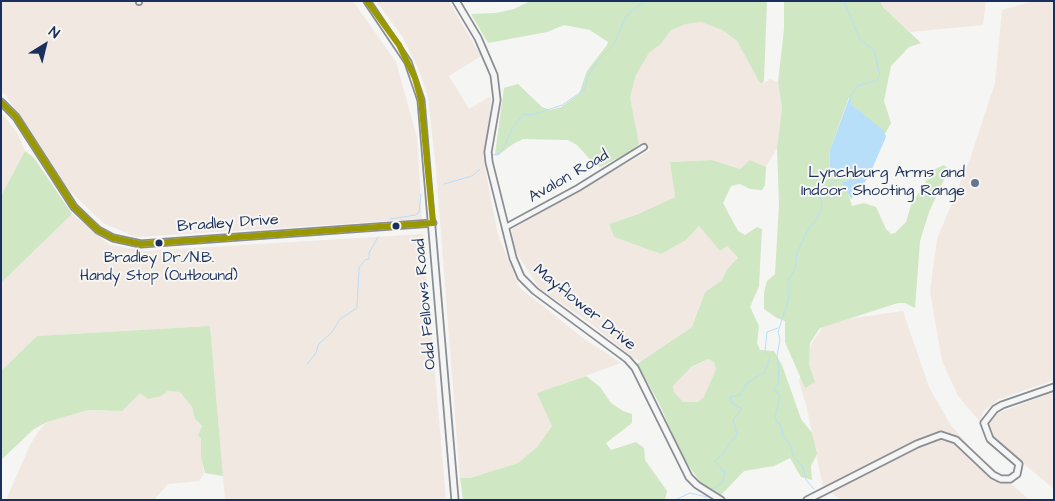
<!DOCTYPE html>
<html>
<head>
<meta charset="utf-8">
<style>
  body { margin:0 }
  #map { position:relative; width:1055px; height:501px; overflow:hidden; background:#f5f5f3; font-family:"Architects Daughter",sans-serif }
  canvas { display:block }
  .frame { position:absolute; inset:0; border:2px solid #1b2f5e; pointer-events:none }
  .north { position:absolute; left:20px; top:20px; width:50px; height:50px; -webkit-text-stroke:4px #f6f6f2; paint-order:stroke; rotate:36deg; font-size:14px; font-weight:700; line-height:20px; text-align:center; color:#1b2f5e }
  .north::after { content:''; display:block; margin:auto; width:18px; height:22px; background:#1b2f5e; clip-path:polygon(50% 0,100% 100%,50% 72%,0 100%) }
</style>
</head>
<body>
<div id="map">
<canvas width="1055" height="501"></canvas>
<div class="frame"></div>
<div class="north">N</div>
</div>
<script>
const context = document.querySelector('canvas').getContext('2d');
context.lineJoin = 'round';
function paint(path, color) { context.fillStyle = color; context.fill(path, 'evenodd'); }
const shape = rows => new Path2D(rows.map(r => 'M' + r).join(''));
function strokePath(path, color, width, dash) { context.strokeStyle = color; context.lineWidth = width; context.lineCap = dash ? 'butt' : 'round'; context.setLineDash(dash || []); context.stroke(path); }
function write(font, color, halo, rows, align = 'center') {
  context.font = font + ' "Architects Daughter",sans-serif'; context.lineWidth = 4; context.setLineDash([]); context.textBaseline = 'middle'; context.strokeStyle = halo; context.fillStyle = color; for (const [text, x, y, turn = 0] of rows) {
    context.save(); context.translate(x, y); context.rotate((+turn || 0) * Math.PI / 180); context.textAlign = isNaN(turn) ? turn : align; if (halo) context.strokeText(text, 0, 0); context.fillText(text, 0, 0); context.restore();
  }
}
const built = shape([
  [1,1,353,1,396,62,417,137,422,219,136,237,103,223,68,189,5,94,1,93],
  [376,1,449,1,481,56,449,76,469,109,491,96,489,128,483,158,498,235,520,288,583,338,621,363,538,393,552,426,537,447,518,463,470,478,460,478,436,169,428,97,418,68,402,36],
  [880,1,986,1,983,25,910,32,883,7],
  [1033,1,1054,1,1054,380,997,400,983,412,980,422,958,396,942,361,930,291,937,239,969,162,995,83,1002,10],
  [701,22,722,30,737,41,762,84,770,79,778,82,782,108,777,148,766,167,750,160,740,169,712,160,670,162,675,197,637,214,609,224,614,237,661,254,686,240,699,226,720,251,727,246,738,259,727,269,722,280,705,292,692,327,641,361,633,358,594,326,539,288,513,247,512,229,650,150,644,142,639,144,632,118,630,98,636,75,649,53,661,44,671,30,686,24],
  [1,112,18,134,25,151,1,196],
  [72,214,110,245,145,251,423,234,446,500,225,500,210,326,37,336,1,371,1,283],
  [903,311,929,387,950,424,977,455,1030,500,841,500,823,487,807,408,799,381,812,343,826,322],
  [708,359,714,362,716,369,704,398,698,402,683,402,674,392,673,386,685,371],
  [168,391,180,392,192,407,195,419,202,427,198,435,201,439,201,458,204,473,199,481,168,484,154,500,6,500,30,445,38,432,47,422,88,410,106,411,140,393,161,396],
  [1054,392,1054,489,989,435,989,423,998,413]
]);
const green = shape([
  [530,1,767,1,764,81,762,84,759,81,737,41,722,30,701,22,686,24,671,30,661,44,649,53,636,75,630,98,639,144,630,152,600,167,594,164,577,145,568,140,523,139,513,144,497,156,495,154,504,88,518,84,542,107,550,110,561,107,579,94,587,71,607,45,608,42,590,30,564,25,547,32,488,43,471,14,496,13,514,9],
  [784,1,880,1,883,7,921,43,909,47,891,66,884,101,891,123,885,134,852,105,849,97,830,150,829,169,837,177,847,170,854,175,851,179,844,181,852,206,864,203,876,207,886,229,891,234,895,233,906,222,911,205,933,170,944,165,949,169,929,212,920,241,915,308,905,303,898,303,820,328,810,343,809,365,815,382,805,388,785,342,785,321,777,318,764,309,764,292,767,281,775,274,779,205,777,148,782,108,778,82,784,29],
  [25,151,34,158,72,214,1,283,1,196],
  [712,160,740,169,750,160,766,167,765,185,762,190,750,189,740,184,731,186,723,203,738,231,745,235,757,227,762,229,759,286,750,307,759,326,757,343,760,350,774,351,782,365,801,419,812,433,817,454,811,466,812,480,801,477,790,458,774,466,744,471,721,495,701,483,683,458,659,403,637,364,692,327,705,292,722,280,727,269,738,258,727,246,720,251,699,226,686,240,661,254,614,237,609,224,638,214,675,197,670,162],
  [708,359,714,362,716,369,704,397,698,402,683,402,674,392,673,386,691,367],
  [210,326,223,476,205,473,201,458,201,439,198,435,202,426,195,419,192,407,180,392,168,391,161,396,148,399,140,393,122,411,88,410,47,422,34,429,1,460,1,371,37,336],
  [586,376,600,387,611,403,623,411,632,414,632,423,606,443,611,450,636,442,644,448,645,460,667,491,665,500,463,500,460,478,470,478,518,463,537,447,552,426,537,393]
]);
const water = shape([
  [850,96,852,105,884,131,886,137,868,178,851,199,842,182,851,179,854,175,847,170,837,177,829,173,830,150]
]);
const stream = shape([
  [844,1,860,40,874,50,880,75,876,81,859,85,851,96],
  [493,155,499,154,503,149,513,127,524,114,532,115,562,105,584,90,589,74,599,59,614,44,626,16,644,1],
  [444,184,472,176,480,169],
  [390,219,416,215,419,212,421,194],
  [307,364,316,353,318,345,332,332,340,319,357,308,359,268,365,260,369,259,369,253,378,237],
  [713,489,722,483,725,473,714,461,721,456,737,434,733,420,742,409,731,402,730,397,740,395,747,383,765,372,770,357,765,352,767,332,778,328],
  [814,489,806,480,803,467,794,457,790,445,783,436,782,428,775,418,780,396,774,389,778,385,779,366,777,357,780,339,778,332,789,298,789,279,795,270,797,253,806,233,818,217,822,205,820,196,824,189,848,171],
  [818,499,819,500],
  [675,500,690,493,707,497]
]);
const street = shape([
  [139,1,139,2],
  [506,227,578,188,644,147]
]);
const secondary = shape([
  [367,1,408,62,421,100,455,500],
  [456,1,478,38,494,75,497,100,488,152,489,162,513,258,521,277,535,291,627,359,635,368,689,477,697,485,721,500],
  [1,102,16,117,74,207,98,230,113,238,141,244,433,223],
  [807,500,917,444,941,435,956,440,993,475,1001,479,1010,479,1017,474,1019,464,990,439,984,423,995,409,1002,405,1054,387]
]);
const bus1 = shape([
  [1,102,16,117,74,207,98,230,113,238,141,244,433,223,421,100,415,78,399,45,367,1]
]);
const markers = [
  [975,183,5,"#677492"],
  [396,226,4.5,"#1b2f5e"],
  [159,243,4.5,"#1b2f5e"]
];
const busNames = [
  ["Bradley Dr./N.B.",159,259],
  ["Handy Stop (Outbound)",159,277]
];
const poiNames = [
  ["Lynchburg Arms and",965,174],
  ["Indoor Shooting Range",965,192]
];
const streetNames = [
  ["Avalon Road",569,177,-30],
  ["Bradley Drive",228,224,-4],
  ["Odd Fellows Road",426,304,-95],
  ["Mayflower Drive",584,308,39]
];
paint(built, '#f1e8e1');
paint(green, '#cfe7c3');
paint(water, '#b7dff9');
strokePath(stream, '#b7dff9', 1);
strokePath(street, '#898d95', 8);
strokePath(secondary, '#898d95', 9);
strokePath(street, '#f5f5f3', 4.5);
strokePath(secondary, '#f5f5f3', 5.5);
strokePath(bus1, '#999800', 6);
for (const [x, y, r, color] of markers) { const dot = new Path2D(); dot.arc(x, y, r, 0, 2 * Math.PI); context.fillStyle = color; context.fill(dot); strokePath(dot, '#f6f6f2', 2); }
write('15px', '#1b2f5e', '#f6f6f2', busNames);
write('16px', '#1b2f5e', '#f6f6f2', poiNames, 'right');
write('16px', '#1b2f5e', '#f6f6f2', streetNames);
</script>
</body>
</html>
